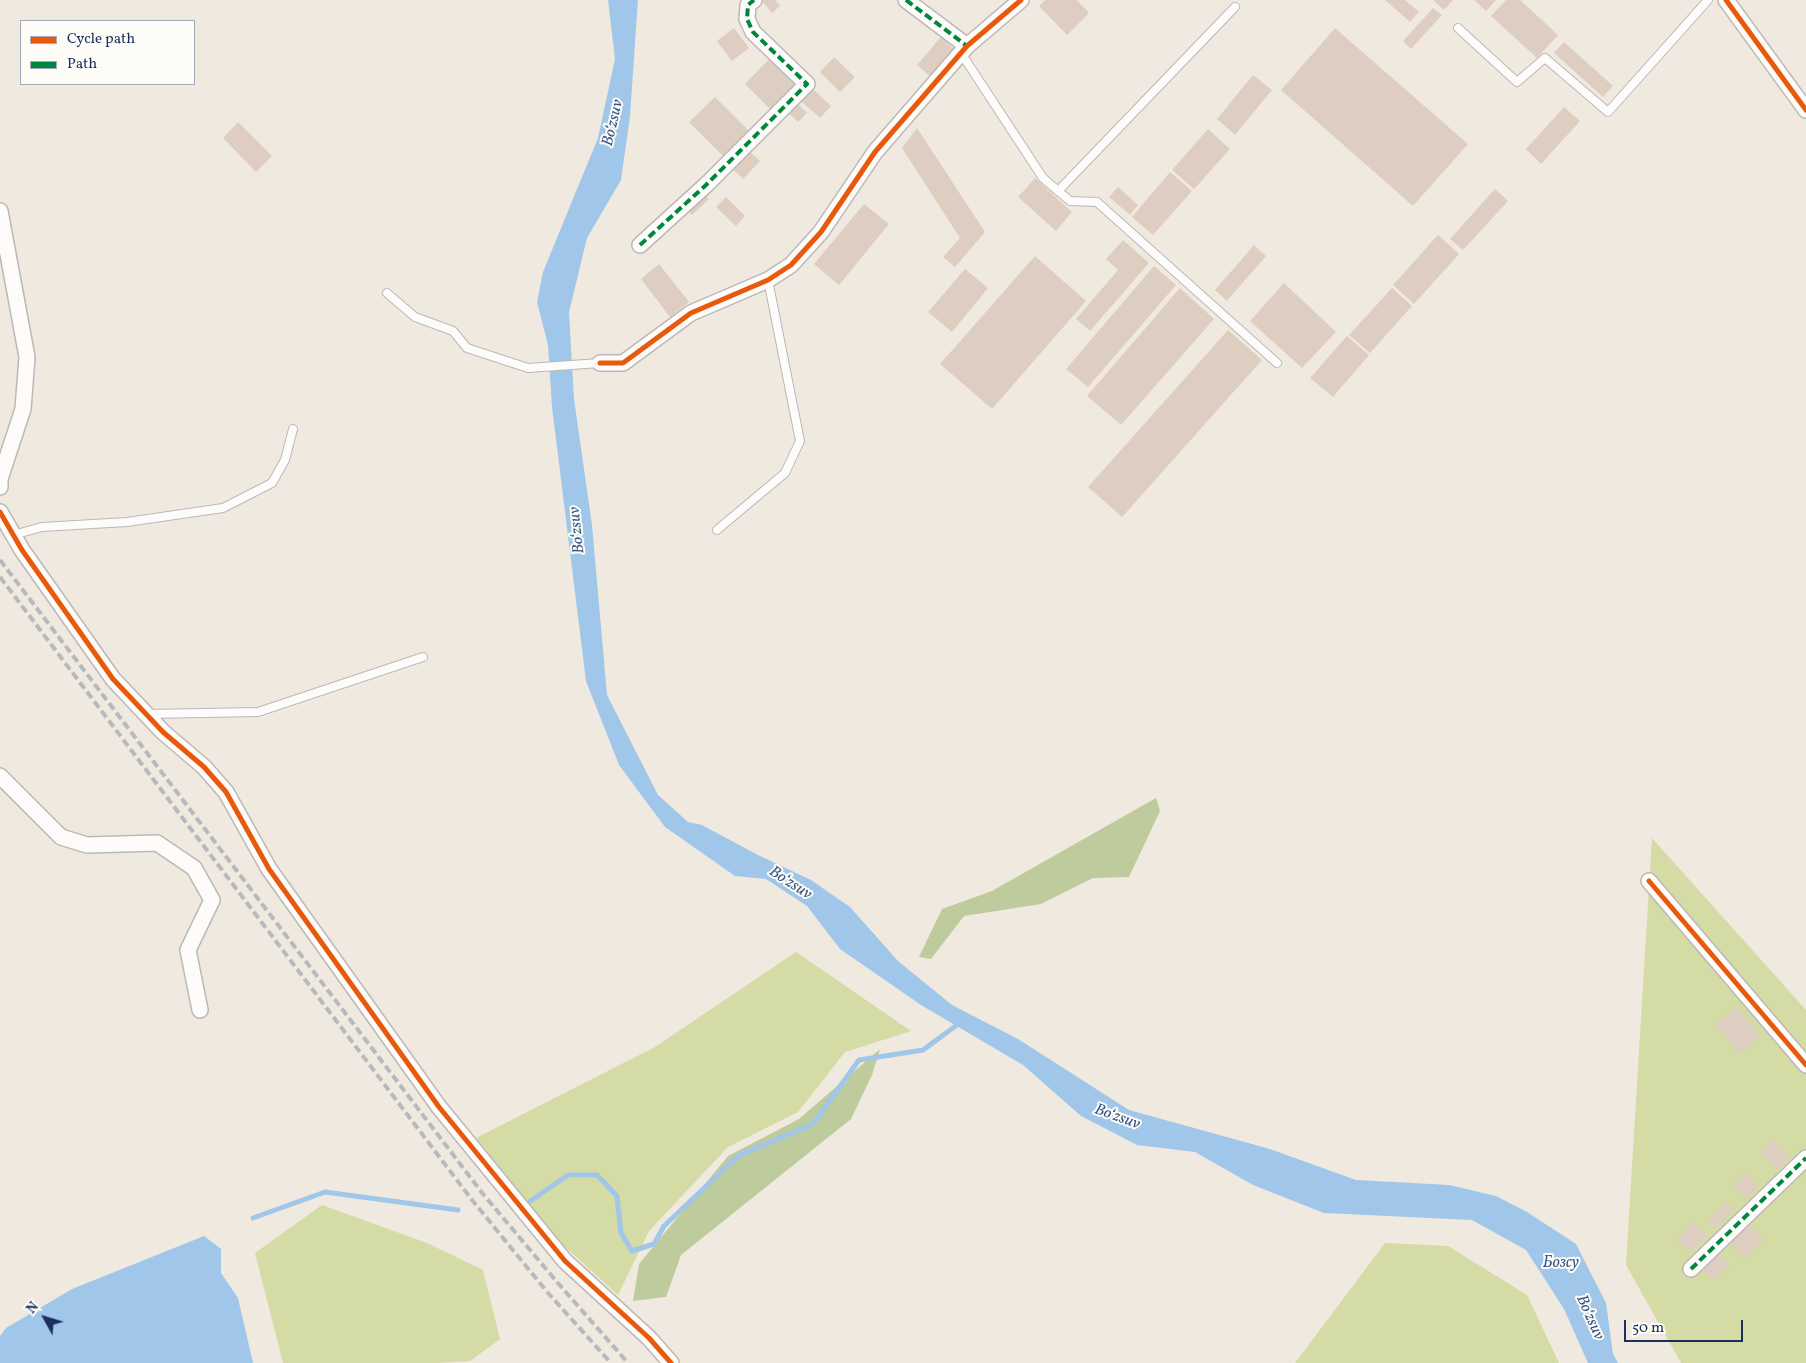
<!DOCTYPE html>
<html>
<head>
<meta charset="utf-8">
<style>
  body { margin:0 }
  #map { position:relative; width:1806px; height:1363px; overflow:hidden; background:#f0e9df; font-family:Vollkorn,serif }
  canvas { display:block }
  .legend { position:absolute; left:20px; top:20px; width:175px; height:65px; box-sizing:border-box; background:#fdfcf7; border:1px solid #a3aaba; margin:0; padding:6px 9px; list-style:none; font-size:15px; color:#1b2f5e }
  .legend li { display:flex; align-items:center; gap:10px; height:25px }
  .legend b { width:25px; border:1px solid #a3aaba }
  .north { position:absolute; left:20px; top:1293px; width:50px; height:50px; -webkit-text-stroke:4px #fdfcf7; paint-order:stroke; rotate:309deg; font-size:14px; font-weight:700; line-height:20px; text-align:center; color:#1b2f5e }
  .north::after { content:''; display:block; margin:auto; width:18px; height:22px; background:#1b2f5e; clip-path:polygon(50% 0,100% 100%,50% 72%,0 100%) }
  .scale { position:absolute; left:1624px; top:1320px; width:119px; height:22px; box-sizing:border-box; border:2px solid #1b2f5e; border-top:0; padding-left:6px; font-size:15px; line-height:18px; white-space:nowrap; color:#1b2f5e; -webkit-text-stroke:4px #fdfcf7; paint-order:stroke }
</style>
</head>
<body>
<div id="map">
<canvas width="1806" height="1363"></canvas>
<ul class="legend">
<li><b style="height:6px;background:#e8590c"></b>Cycle path</li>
<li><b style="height:6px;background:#00873e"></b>Path</li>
</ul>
<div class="north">N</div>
<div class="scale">50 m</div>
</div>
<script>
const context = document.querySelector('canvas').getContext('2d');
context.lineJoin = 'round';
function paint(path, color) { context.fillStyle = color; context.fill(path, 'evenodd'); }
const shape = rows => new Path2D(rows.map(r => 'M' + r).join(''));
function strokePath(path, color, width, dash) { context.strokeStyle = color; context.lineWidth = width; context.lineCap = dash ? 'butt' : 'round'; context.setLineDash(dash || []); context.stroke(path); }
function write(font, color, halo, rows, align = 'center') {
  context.font = font + ' Vollkorn,serif'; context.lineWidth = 4; context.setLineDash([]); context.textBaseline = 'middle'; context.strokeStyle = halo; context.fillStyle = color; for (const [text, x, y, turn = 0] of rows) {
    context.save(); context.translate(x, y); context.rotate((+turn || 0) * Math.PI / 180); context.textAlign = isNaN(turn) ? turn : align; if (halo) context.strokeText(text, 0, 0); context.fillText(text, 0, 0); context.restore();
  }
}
const green = shape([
  [1652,838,1806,1010,1806,1363,1681,1363,1626,1265],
  [796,952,911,1031,845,1052,798,1112,728,1147,649,1231,618,1295,562,1244,476,1138,655,1047],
  [322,1205,427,1243,483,1270,500,1339,470,1361,438,1363,283,1363,255,1253],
  [1385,1243,1448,1246,1527,1295,1559,1363,1295,1363]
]);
const forest = shape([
  [1156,798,1160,811,1129,877,1093,878,1041,904,964,916,931,959,919,957,942,909,992,891],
  [880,1049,872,1075,851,1119,681,1255,666,1297,633,1301,639,1264,728,1156,799,1119]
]);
const water = shape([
  [608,0,638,0,630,116,621,180,587,238,569,312,574,399,592,525,607,695,658,795,688,822,702,825,756,854,811,880,850,907,898,961,952,1005,1018,1039,1129,1110,1270,1149,1356,1180,1449,1185,1496,1196,1527,1212,1576,1244,1606,1303,1613,1354,1618,1363,1588,1363,1564,1309,1526,1250,1472,1220,1324,1213,1253,1185,1195,1152,1137,1145,1081,1116,1023,1065,921,1005,840,949,807,906,766,879,735,876,665,827,619,765,586,681,552,407,548,345,537,302,543,272,598,138,615,59],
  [204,1236,221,1249,221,1273,238,1298,253,1363,0,1363,0,1336,6,1328,72,1289]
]);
const stream = shape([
  [529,1202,568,1175,597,1175,617,1196,621,1233,632,1251,654,1244,664,1226,739,1155,813,1124,859,1060,923,1050,961,1022],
  [253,1218,325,1192,458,1210]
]);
const building = shape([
  [763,0,775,0,780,6,772,13,762,1],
  [1045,0,1077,0,1089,13,1067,35,1039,6],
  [1385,0,1405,0,1419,12,1410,22],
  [1433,0,1453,0,1444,10],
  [1474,0,1496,0,1486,11],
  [1506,0,1520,0,1558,35,1537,58,1491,16],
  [1433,8,1442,15,1411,49,1403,41],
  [734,28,749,48,732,61,717,41],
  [1335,28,1468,144,1413,206,1281,90],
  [941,37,954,49,931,77,917,65],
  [1564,42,1613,86,1603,97,1554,53],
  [771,57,799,84,772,111,745,84],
  [834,57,855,77,840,92,820,72],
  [1253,75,1272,90,1235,135,1217,119],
  [812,88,831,106,820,118,800,100],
  [715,97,750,132,724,157,689,122],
  [797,103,807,113,798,122,788,112],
  [1564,107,1580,121,1541,164,1526,149],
  [238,122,272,156,256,172,223,138],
  [917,128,985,232,955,267,943,257,960,238,902,148],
  [1208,129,1230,149,1194,189,1172,170],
  [749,151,760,161,743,179,732,168],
  [1170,172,1192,191,1153,235,1132,217],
  [1035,178,1072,212,1056,231,1018,197],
  [1118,187,1138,205,1130,215,1109,197],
  [1495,189,1508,201,1463,250,1450,239],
  [704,194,709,199,692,215,687,210],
  [726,197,745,216,736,226,716,207],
  [864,204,889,224,839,285,814,264],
  [1438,235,1459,254,1414,304,1393,285],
  [1123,240,1149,263,1090,331,1076,319,1118,270,1106,259],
  [1254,245,1266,256,1227,301,1215,290],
  [1035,256,1086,301,992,409,940,364],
  [659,264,689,302,670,317,641,279],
  [1154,266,1176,285,1088,387,1066,369],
  [965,269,988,288,952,332,928,312],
  [1284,283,1336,332,1302,368,1250,321],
  [1180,288,1214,319,1121,425,1087,396],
  [1392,288,1412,306,1370,353,1349,335],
  [1228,330,1262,360,1122,517,1088,487],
  [1347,336,1369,355,1333,397,1310,378],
  [1737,1007,1760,1036,1739,1053,1716,1024],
  [1772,1140,1789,1157,1777,1169,1760,1152],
  [1746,1173,1759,1186,1747,1198,1734,1185],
  [1726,1202,1734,1210,1716,1228,1708,1220],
  [1693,1222,1707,1236,1691,1252,1678,1238],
  [1749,1223,1764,1239,1744,1257,1729,1241],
  [1717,1253,1729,1265,1713,1280,1701,1268]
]);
const service = shape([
  [1458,28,1517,82,1545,58,1608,112,1708,0],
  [961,53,1043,178,1070,201,1097,202,1277,363],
  [1058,191,1235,7],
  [387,293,415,317,453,331,467,348,528,368,600,363],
  [717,530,785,473,800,441,768,280],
  [13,535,42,527,127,522,223,508,272,483,285,460,293,429],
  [146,714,258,712,423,657]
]);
const minor = shape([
  [906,0,967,46],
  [1726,0,1806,110],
  [0,211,27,357,23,409,0,479,0,487],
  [640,245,706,185,807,84,753,32,747,19,748,5,754,0],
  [600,363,623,363,691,313,768,280,791,265,821,232,875,152,967,46,1021,0],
  [0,512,22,550,113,679,163,732,204,767,226,792,269,869,439,1107,565,1261,649,1338,671,1363],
  [0,776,61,837,87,845,157,843,194,868,212,900,188,950,200,1010],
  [1649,881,1806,1065],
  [1691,1269,1806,1158]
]);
const rail = shape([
  [0,560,483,1194,557,1282,628,1363],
  [0,577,472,1200,548,1293,611,1363]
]);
const quiet = shape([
  [906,0,967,46],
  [640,245,706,185,807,84,753,32,747,19,748,5,754,0],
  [1691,1269,1806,1158]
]);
const cycleway = shape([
  [1726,0,1806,110],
  [600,363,623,363,691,313,768,280,791,265,821,232,875,152,967,46,1021,0],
  [0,512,22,550,113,679,163,732,204,767,226,792,269,869,439,1107,565,1261,649,1338,671,1363],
  [1649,881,1806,1065]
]);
const waterNames = [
  ["Boʻzsuv",614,123,-77],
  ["Boʻzsuv",578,530,-96],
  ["Boʻzsuv",790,884,33],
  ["Boʻzsuv",1117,1118,20],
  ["Бозсу",1561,1264],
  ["Boʻzsuv",1589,1318,66]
];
paint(green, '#d4dba4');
paint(forest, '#becb9c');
paint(water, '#a0c7ea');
strokePath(stream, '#a0c7ea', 5);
paint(building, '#decec1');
strokePath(service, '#bbb8b6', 10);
strokePath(minor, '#bbb8b6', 18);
strokePath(service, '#fdfcfa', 8);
strokePath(minor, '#fdfcfa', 15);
strokePath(rail, '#b7b9bc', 4, [8, 4]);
strokePath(quiet, '#00873e', 4, [8, 4]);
strokePath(cycleway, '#e8590c', 5);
write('italic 16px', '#38588a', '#fdfcf7', waterNames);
</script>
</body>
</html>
